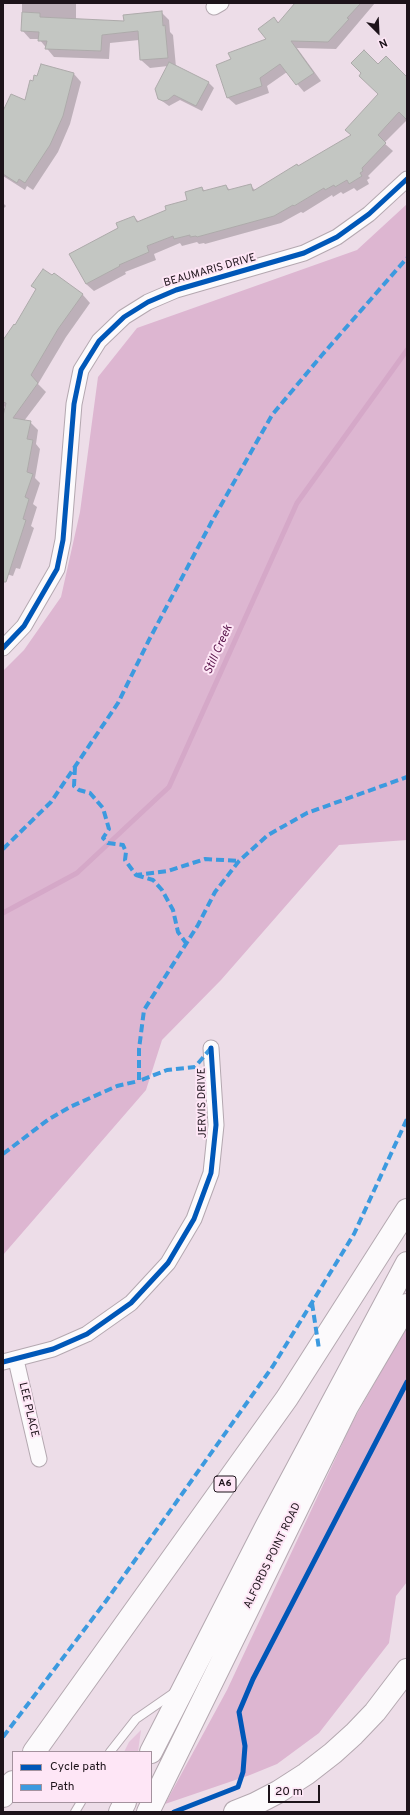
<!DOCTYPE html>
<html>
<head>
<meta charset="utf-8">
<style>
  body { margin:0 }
  #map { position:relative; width:410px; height:1815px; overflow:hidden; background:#eddde8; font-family:Overpass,sans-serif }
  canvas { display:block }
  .frame { position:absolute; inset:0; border:4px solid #1d131a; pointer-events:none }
  .legend { position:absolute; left:12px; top:1751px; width:140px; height:52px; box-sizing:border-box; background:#fee6f6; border:1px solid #a4929e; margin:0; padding:5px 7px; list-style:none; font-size:12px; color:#1d131a }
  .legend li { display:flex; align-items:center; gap:8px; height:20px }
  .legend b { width:20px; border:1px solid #a4929e }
  .north { position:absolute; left:358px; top:12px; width:40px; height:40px; -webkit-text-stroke:3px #fee6f6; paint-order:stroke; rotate:156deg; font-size:11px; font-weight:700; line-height:16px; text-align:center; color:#1d131a }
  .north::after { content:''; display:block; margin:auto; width:14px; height:18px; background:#1d131a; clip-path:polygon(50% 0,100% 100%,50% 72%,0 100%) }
  .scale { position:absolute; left:268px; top:1785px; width:52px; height:18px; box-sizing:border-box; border:2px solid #1d131a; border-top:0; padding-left:5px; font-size:12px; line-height:14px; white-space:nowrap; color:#1d131a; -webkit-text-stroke:3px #fee6f6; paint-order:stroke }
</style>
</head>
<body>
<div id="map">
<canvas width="410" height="1815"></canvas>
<div class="frame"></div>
<ul class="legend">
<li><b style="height:5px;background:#0057b8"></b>Cycle path</li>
<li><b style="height:5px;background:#3c9adf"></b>Path</li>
</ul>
<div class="north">N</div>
<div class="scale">20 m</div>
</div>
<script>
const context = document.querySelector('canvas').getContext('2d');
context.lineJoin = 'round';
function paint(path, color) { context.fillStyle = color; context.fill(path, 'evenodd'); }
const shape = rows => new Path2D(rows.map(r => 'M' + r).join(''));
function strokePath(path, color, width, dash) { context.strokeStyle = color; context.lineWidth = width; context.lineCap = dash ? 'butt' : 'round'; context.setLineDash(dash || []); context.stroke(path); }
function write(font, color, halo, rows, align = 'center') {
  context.font = font + ' Overpass,sans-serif'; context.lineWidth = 4; context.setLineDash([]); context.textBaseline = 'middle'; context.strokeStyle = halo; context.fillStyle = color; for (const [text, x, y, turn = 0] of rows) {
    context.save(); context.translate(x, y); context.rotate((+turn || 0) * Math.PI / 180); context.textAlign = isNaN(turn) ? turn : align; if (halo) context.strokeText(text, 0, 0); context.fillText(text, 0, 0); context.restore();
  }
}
const green = shape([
  [141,1730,138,1752,124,1752,129,1742]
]);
const forest = shape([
  [407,204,407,840,339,845,221,980,162,1040,146,1090,3,1255,3,671,24,650,61,597,80,512,98,377,137,328,357,250],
  [407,1326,407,1582,396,1596,389,1643,319,1733,277,1764,250,1775,165,1804,227,1690,353,1421]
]);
const shadow = shape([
  [22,3,76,3,76,20,125,22,161,12,169,20,170,32,173,35,176,67,208,82,214,88,202,111,180,100,169,106,158,98,168,66,150,68,141,60,139,40,110,43,109,59,54,57,39,39,30,39,22,30],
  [296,3,375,3,336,49,297,48,321,81,304,92,287,72,267,86,269,93,236,105,228,98,217,65,232,60,267,40,274,19,279,23],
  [378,66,405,76,407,74,407,120,384,143,393,151,368,176,370,178,367,180,369,184,357,191,354,188,343,194,341,192,333,197,332,195,303,213,301,212,281,223,205,244,204,243,199,244,197,242,182,246,180,243,154,254,156,260,125,272,126,274,94,291,86,284,70,254,119,228,134,217,139,222,188,201,202,188,205,191,226,186,231,191,251,186,256,191,352,136,379,94],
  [74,74,81,82,70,124,58,152,33,190,27,186,25,190,3,176,3,132,25,101,33,82,38,77],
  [3,203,6,206,3,209],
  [54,275,83,295,90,303,66,337,38,384,46,392,24,421,30,422,38,430,36,444,40,449,35,478,40,483,33,504,37,507,31,526,34,528,20,569,16,568,13,576,3,573,3,422,6,407,3,406,3,342]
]);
const stream = shape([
  [3,913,77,873,169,787,297,503,407,350]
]);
const building = shape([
  [295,3,361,3,347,18,349,19,328,42,291,41,314,73,296,85,280,64,260,78,262,86,227,98,216,65,231,59,228,53,266,39,258,29,274,17,278,23,295,3],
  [162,11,163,26,165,25,168,58,140,60,138,31,102,35,101,51,45,49,47,41,38,41,39,32,21,31,22,12,40,13,40,17,124,21,123,15,162,11],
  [364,50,378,64,386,56,407,77,407,120,399,112,378,135,386,143,362,168,363,171,360,173,362,176,349,184,347,180,335,187,334,185,325,190,324,188,294,206,293,205,274,216,197,237,196,236,190,237,190,235,174,239,173,236,147,246,149,252,119,265,120,266,86,284,69,254,118,228,116,223,134,216,137,222,166,210,165,206,187,200,185,192,202,187,203,191,226,185,228,190,251,184,253,191,297,164,298,166,351,135,345,130,378,94,359,76,361,73,351,63,364,50],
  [169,62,209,82,196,106,174,95,168,100,163,101,158,99,155,89,169,62],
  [41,64,74,73,63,116,50,145,25,183,19,179,17,183,3,174,3,111,11,94,25,100,30,80,33,81,34,75,37,76,41,64],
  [43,269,52,275,54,273,83,294,58,329,31,375,38,383,13,418,31,421,27,439,33,440,27,472,33,474,25,497,29,499,23,519,26,520,6,582,3,582,3,416,6,403,3,402,3,340,14,324,15,325,36,289,31,286,43,269]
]);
const lane = shape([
  [110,1752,136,1719,175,1692],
  [75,1812,81,1802]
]);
const street = shape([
  [214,7,221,3],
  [3,648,24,626,57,569,63,540,74,404,81,370,99,341,124,317,148,302,176,290,304,253,337,237,369,214,407,179],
  [16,1360,39,1459],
  [3,1362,53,1349,87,1334,131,1303,168,1263,194,1219,211,1173,216,1125,211,1048]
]);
const secondary = shape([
  [235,1812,255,1804,278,1792,306,1774,333,1753,354,1734,375,1712,407,1670]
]);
const highway = shape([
  [34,1752,287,1398,407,1210],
  [151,1752,266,1527,407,1263],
  [3,1796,13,1782],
  [120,1812,125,1802],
  [148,1812,347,1407,407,1305]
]);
const quiet = shape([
  [75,767,74,786,79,790,90,793,103,808,109,829,103,838,108,843,123,845,126,852,125,860,136,875,168,871,205,859,239,861],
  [3,849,51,802,118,703,149,640,212,521,272,415,322,355,407,258],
  [136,875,153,880,162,890,173,910,178,932,186,943],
  [211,1048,195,1067,167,1070,139,1081,139,1049,144,1010,198,925,215,892,239,861,268,835,307,813,407,777],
  [3,1154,49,1119,70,1107,117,1086,139,1081],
  [312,1303,319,1349],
  [3,1737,106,1601,273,1366,354,1234,407,1119]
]);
const cycleway = shape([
  [3,648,24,626,57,569,63,540,74,404,81,370,99,341,124,317,148,302,176,290,304,253,337,237,369,214,407,179],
  [3,1362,53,1349,87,1334,131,1303,168,1263,194,1219,211,1173,216,1125,211,1048],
  [174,1812,238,1787,243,1772,245,1746,239,1712,253,1679,407,1382]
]);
const shields = [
  [225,1484,22]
];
const shieldNames = [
  ["A6",225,1484]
];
const streetNames = [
  ["BEAUMARIS DRIVE",210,271,-16],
  ["JERVIS DRIVE",203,1103,-91],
  ["LEE PLACE",28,1410,77],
  ["ALFORDS POINT ROAD",273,1556,-64]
];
const waterNames = [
  ["Still Creek",219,650,-66]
];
paint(green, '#e5c4db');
paint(forest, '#ddb6d1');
paint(shadow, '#0003');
strokePath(stream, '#d5a8c8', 5);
paint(building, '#c3c6c2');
strokePath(building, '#adaaaa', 1);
strokePath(lane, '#b4a8b0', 10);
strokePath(street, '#b4a8b0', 17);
strokePath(secondary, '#b4a8b0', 24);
strokePath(highway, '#b4a8b0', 24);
strokePath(lane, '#fcfafc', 8);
strokePath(street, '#fcfafc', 15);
strokePath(secondary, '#fcfafc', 22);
strokePath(highway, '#fcfafc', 22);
strokePath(quiet, '#3c9adf', 4, [8, 4]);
strokePath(cycleway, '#0057b8', 5);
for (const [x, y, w] of shields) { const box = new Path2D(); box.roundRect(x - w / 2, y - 8, w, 16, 3); context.fillStyle = '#fee6f6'; context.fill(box); strokePath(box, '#1d131a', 1); }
write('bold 10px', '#1d131a', null, shieldNames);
write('11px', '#1d131a', '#fee6f6', streetNames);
write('italic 12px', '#59154b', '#fee6f6', waterNames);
</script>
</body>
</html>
